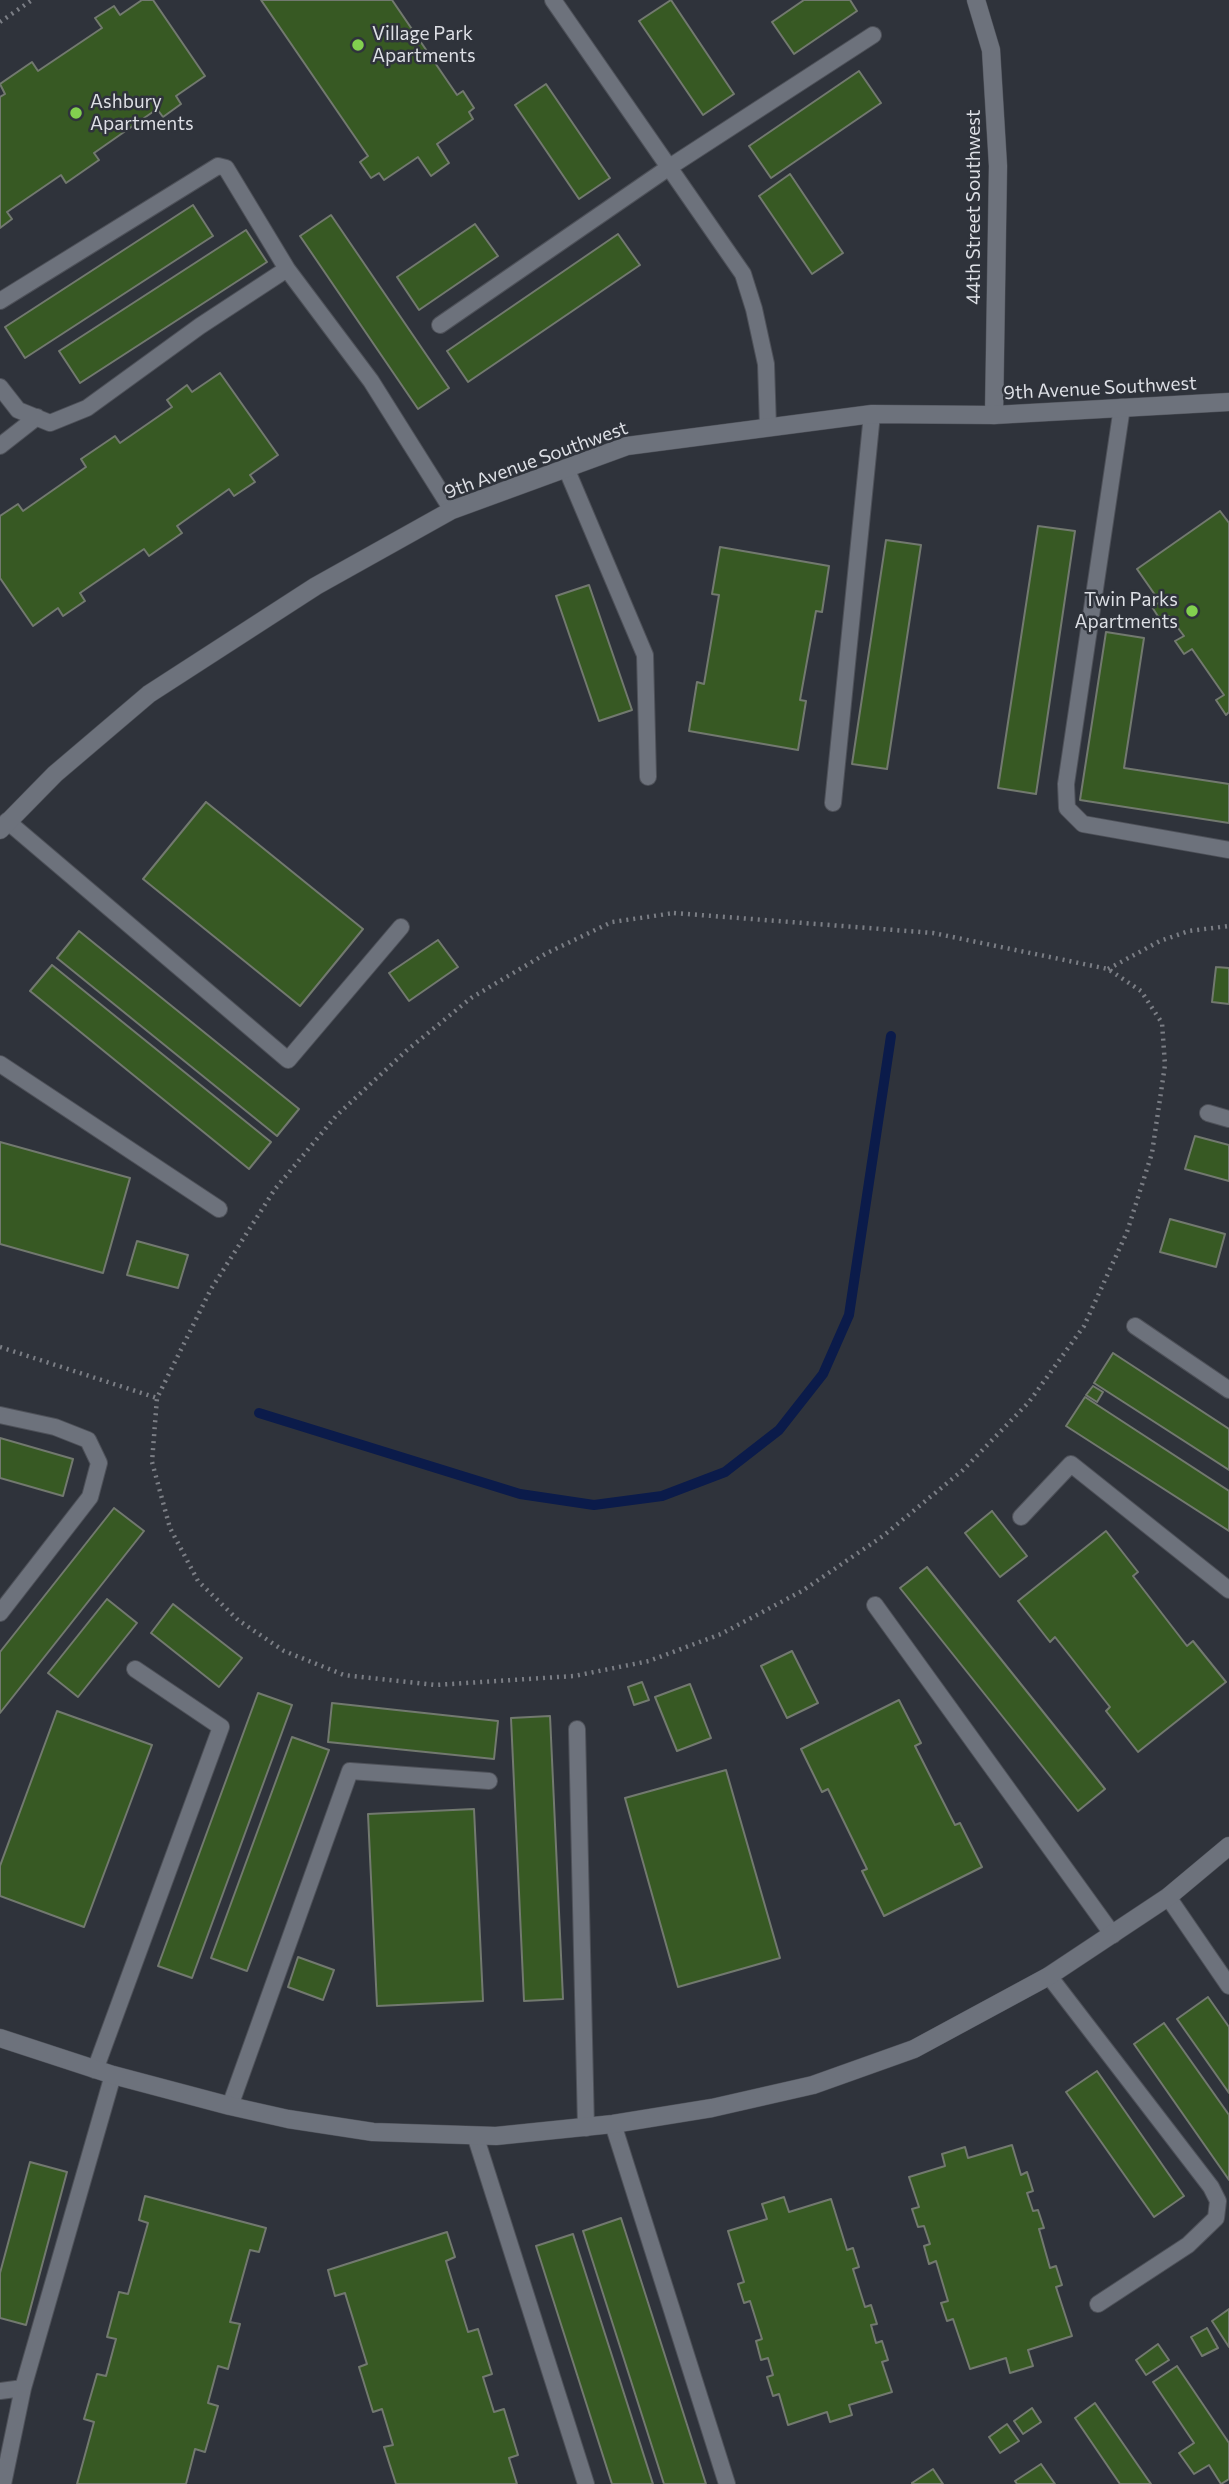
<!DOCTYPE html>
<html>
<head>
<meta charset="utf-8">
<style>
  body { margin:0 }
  canvas { display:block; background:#2f333b }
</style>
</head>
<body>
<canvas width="1229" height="2484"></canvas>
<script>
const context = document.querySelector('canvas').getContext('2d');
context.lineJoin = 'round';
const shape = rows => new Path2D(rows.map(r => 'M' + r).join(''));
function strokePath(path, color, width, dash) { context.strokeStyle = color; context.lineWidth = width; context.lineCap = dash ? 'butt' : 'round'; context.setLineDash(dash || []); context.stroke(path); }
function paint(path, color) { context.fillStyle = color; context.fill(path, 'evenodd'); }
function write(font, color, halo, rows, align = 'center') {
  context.font = font + ' Commissioner,sans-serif'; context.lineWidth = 5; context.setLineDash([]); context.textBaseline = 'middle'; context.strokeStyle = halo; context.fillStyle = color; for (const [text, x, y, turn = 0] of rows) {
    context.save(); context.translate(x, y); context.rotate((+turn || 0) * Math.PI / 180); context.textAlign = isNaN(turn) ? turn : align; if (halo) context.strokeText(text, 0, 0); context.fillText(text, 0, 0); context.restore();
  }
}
const stream = shape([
  [259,1413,520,1494,594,1505,662,1496,725,1472,779,1430,823,1374,849,1315,891,1036]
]);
const building = shape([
  [142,0,153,0,205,76,176,96,181,104,163,117,157,109,94,153,99,160,66,183,61,175,7,212,12,219,0,228,0,97,5,94,0,84,32,62,38,71,102,28,95,18,114,6,120,15,142,0],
  [261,0,392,0,457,95,463,91,474,108,469,112,473,119,437,144,449,163,431,176,418,157,384,180,379,173,371,178,360,162,368,156,261,0],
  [671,0,734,94,703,115,639,21,671,0],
  [804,0,850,0,857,11,794,54,772,22,804,0],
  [859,71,881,103,771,178,749,146,859,71],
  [546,84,610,178,579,199,515,105,546,84],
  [790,174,843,253,812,274,759,196,790,174],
  [193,205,213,236,25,358,5,327,193,205],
  [331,215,449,388,418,409,300,236,331,215],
  [475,224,498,256,419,310,397,277,475,224],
  [246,230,267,262,80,383,59,351,246,230],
  [618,234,640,265,468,382,447,351,618,234],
  [220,373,278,455,250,475,255,482,234,496,229,489,177,526,182,533,149,556,144,549,80,593,85,601,63,616,58,608,33,626,0,578,0,516,18,504,23,511,86,467,81,459,115,436,120,443,172,407,167,400,187,385,192,392,220,373],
  [1220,511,1229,523,1229,712,1226,715,1216,700,1224,695,1192,649,1184,654,1175,641,1184,636,1169,616,1161,621,1152,607,1160,602,1137,569,1220,511],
  [1038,526,1075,531,1036,794,998,788,1038,526],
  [886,540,921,545,887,769,852,764,886,540],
  [720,547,829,566,822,612,816,611,800,700,806,701,798,750,689,731,697,682,704,684,719,595,712,594,720,547],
  [589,585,632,710,599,721,556,596,589,585],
  [1106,632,1144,638,1124,768,1229,784,1229,823,1080,800,1106,632],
  [206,802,363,929,300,1006,143,879,206,802],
  [79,931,299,1109,277,1136,57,958,79,931],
  [438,940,458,967,409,1001,389,973,438,940],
  [52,965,271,1142,249,1169,30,991,52,965],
  [1216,967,1229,968,1229,1004,1212,1002,1216,967],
  [1195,1136,1229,1145,1229,1181,1185,1169,1195,1136],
  [0,1142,130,1178,103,1273,0,1244,0,1142],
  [1170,1219,1225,1234,1216,1267,1160,1252,1170,1219],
  [137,1241,188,1255,178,1288,127,1275,137,1241],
  [1113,1353,1229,1429,1229,1470,1094,1383,1113,1353],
  [1093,1386,1103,1392,1097,1402,1086,1395,1093,1386],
  [1085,1397,1229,1491,1229,1531,1066,1426,1085,1397],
  [0,1438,73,1459,63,1496,0,1478,0,1438],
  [114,1508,144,1531,0,1713,0,1652,114,1508],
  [992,1511,1027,1556,1000,1577,965,1533,992,1511],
  [1106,1531,1138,1572,1133,1576,1187,1646,1193,1641,1226,1682,1138,1752,1106,1711,1110,1707,1055,1637,1050,1642,1018,1601,1106,1531],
  [927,1567,1105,1789,1078,1811,900,1588,927,1567],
  [107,1599,137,1623,78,1697,48,1673,107,1599],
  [173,1604,242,1658,219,1687,151,1633,173,1604],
  [792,1651,818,1703,787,1718,761,1666,792,1651],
  [642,1682,649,1700,634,1705,628,1687,642,1682],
  [690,1684,711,1738,677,1751,655,1697,690,1684],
  [258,1693,292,1705,192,1978,158,1966,258,1693],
  [899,1700,921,1743,915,1746,955,1825,960,1823,982,1867,884,1916,862,1871,867,1869,828,1789,822,1792,801,1749,899,1700],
  [332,1703,498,1721,494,1759,328,1742,332,1703],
  [57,1711,152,1745,84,1927,0,1896,0,1866,57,1711],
  [550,1716,563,1999,524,2001,511,1718,550,1716],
  [292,1737,329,1750,247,1971,211,1958,292,1737],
  [726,1770,780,1958,678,1987,625,1798,726,1770],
  [474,1809,483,2001,377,2006,368,1814,474,1809],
  [298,1957,334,1970,323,2000,288,1987,298,1957],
  [1208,1997,1229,2027,1229,2093,1177,2019,1208,1997],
  [1164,2023,1229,2115,1229,2180,1134,2044,1164,2023],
  [1097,2071,1184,2196,1154,2217,1066,2092,1097,2071],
  [1012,2145,1021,2175,1027,2172,1033,2191,1027,2193,1033,2211,1038,2210,1044,2228,1039,2229,1050,2268,1056,2266,1062,2285,1056,2287,1072,2336,1028,2350,1033,2366,1010,2373,1006,2358,970,2369,953,2319,947,2321,941,2303,948,2301,936,2261,929,2264,924,2246,930,2244,924,2226,918,2227,912,2209,919,2207,909,2177,945,2166,942,2154,965,2147,968,2158,1012,2145],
  [30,2162,67,2172,26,2325,0,2318,0,2273,30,2162],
  [145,2196,266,2228,259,2252,250,2250,230,2322,240,2324,228,2369,218,2366,208,2403,218,2406,205,2452,195,2449,186,2484,77,2484,94,2422,84,2419,97,2374,106,2376,116,2339,107,2337,119,2292,128,2294,148,2223,139,2220,145,2196],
  [784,2197,789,2212,831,2199,847,2250,853,2248,859,2267,853,2269,865,2307,871,2305,877,2324,871,2325,876,2343,882,2341,888,2360,882,2362,892,2392,849,2405,852,2415,830,2422,827,2412,788,2425,779,2394,773,2396,767,2377,773,2375,768,2358,761,2360,756,2341,762,2339,750,2301,744,2303,738,2284,744,2282,728,2231,767,2219,762,2204,784,2197],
  [621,2218,706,2484,664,2484,583,2231,621,2218],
  [447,2232,455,2257,446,2261,468,2332,478,2329,492,2374,483,2377,494,2412,504,2409,518,2455,509,2458,517,2484,396,2484,384,2447,393,2445,382,2409,373,2412,359,2367,367,2364,345,2293,335,2296,328,2270,447,2232],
  [573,2234,653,2484,612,2484,536,2246,573,2234],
  [1229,2309,1229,2347,1212,2321,1229,2309],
  [1207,2328,1218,2348,1202,2356,1191,2337,1207,2328],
  [1158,2344,1169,2360,1146,2375,1136,2360,1158,2344],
  [1177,2366,1229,2443,1229,2479,1221,2484,1209,2465,1194,2474,1179,2453,1194,2443,1153,2382,1177,2366],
  [1095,2403,1151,2484,1120,2484,1075,2418,1095,2403],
  [1032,2408,1041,2422,1023,2434,1014,2421,1032,2408],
  [1007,2424,1019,2441,1000,2453,989,2437,1007,2424],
  [1041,2464,1055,2484,1017,2484,1015,2481,1041,2464],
  [933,2469,943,2484,912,2484,912,2483,933,2469]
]);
const path = shape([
  [0,22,32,0],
  [674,913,933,933,1108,969,1141,991,1162,1023,1165,1065,1152,1153,1127,1232,1084,1326,1029,1402,963,1470,883,1536,802,1591,721,1634,649,1661,574,1676,435,1685,344,1675,284,1651,238,1620,198,1581,170,1528,152,1462,157,1398,211,1289,275,1189,336,1116,406,1051,471,998,547,953,612,922,674,913],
  [1108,969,1160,941,1189,931,1229,926],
  [0,1347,157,1398]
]);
const lane = shape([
  [553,0,743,274,754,309,766,364,768,427],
  [0,301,218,166,226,168,287,269],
  [440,325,668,168,873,35],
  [0,387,18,410,50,423,87,408,200,326,287,269,371,381,452,510],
  [1122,407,1066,784,1067,808,1083,824,1229,850],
  [0,446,37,417],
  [566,468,645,655,648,777],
  [833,803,872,414],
  [7,821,288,1060,401,927],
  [0,1064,219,1209],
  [1208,1113,1229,1119],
  [1135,1326,1229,1390],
  [0,1415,55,1427,88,1440,99,1463,90,1497,0,1613],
  [1021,1517,1071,1464,1229,1590],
  [875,1605,1113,1935],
  [577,1729,586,2128],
  [1168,1897,1229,1986],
  [1049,1976,1211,2187,1218,2201,1216,2218,1188,2245,1098,2304],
  [95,2070,221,1727,135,1669],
  [230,2106,350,1771,489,1781],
  [613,2124,727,2484],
  [475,2135,586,2484],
  [0,2391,23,2388],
  [3,2484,23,2388,113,2075]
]);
const street = shape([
  [976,0,991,50,998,166,994,415],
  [0,2038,113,2075,230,2106,288,2119,373,2132,496,2136,613,2124,712,2108,813,2085,914,2049,1049,1976,1168,1897,1229,1846]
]);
const secondary = shape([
  [0,830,55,774,149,694,316,586,452,510,627,446,872,414,994,415,1229,402]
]);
const markers = [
  [358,45,7,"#82d04f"],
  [76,113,7,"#82d04f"],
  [1192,611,7,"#82d04f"]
];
const poiNames = [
  ["Village Park",372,34],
  ["Apartments",372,56],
  ["Ashbury",90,102],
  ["Apartments",90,124],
  ["Twin Parks",1178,600,"right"],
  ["Apartments",1178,622,"right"]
];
const streetNames = [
  ["44th Street Southwest",974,207,-90],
  ["9th Avenue Southwest",1100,388,-3],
  ["9th Avenue Southwest",536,460,-20]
];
strokePath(stream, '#0b1b4a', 10);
paint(building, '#375923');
strokePath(building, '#72796f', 2);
strokePath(lane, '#4e5159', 18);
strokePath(street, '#4e5159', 19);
strokePath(secondary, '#4e5159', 19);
strokePath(path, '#7b7e85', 4.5, [2, 5]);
strokePath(lane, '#6d727c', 16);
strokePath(street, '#6d727c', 18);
strokePath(secondary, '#6d727c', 18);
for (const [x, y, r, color] of markers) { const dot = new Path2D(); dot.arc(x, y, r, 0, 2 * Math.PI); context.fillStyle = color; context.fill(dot); strokePath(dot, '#2f333b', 2.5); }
write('19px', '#dddfe5', '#2f333b', poiNames, 'left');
write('19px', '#dddfe5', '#2f333b', streetNames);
</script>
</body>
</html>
